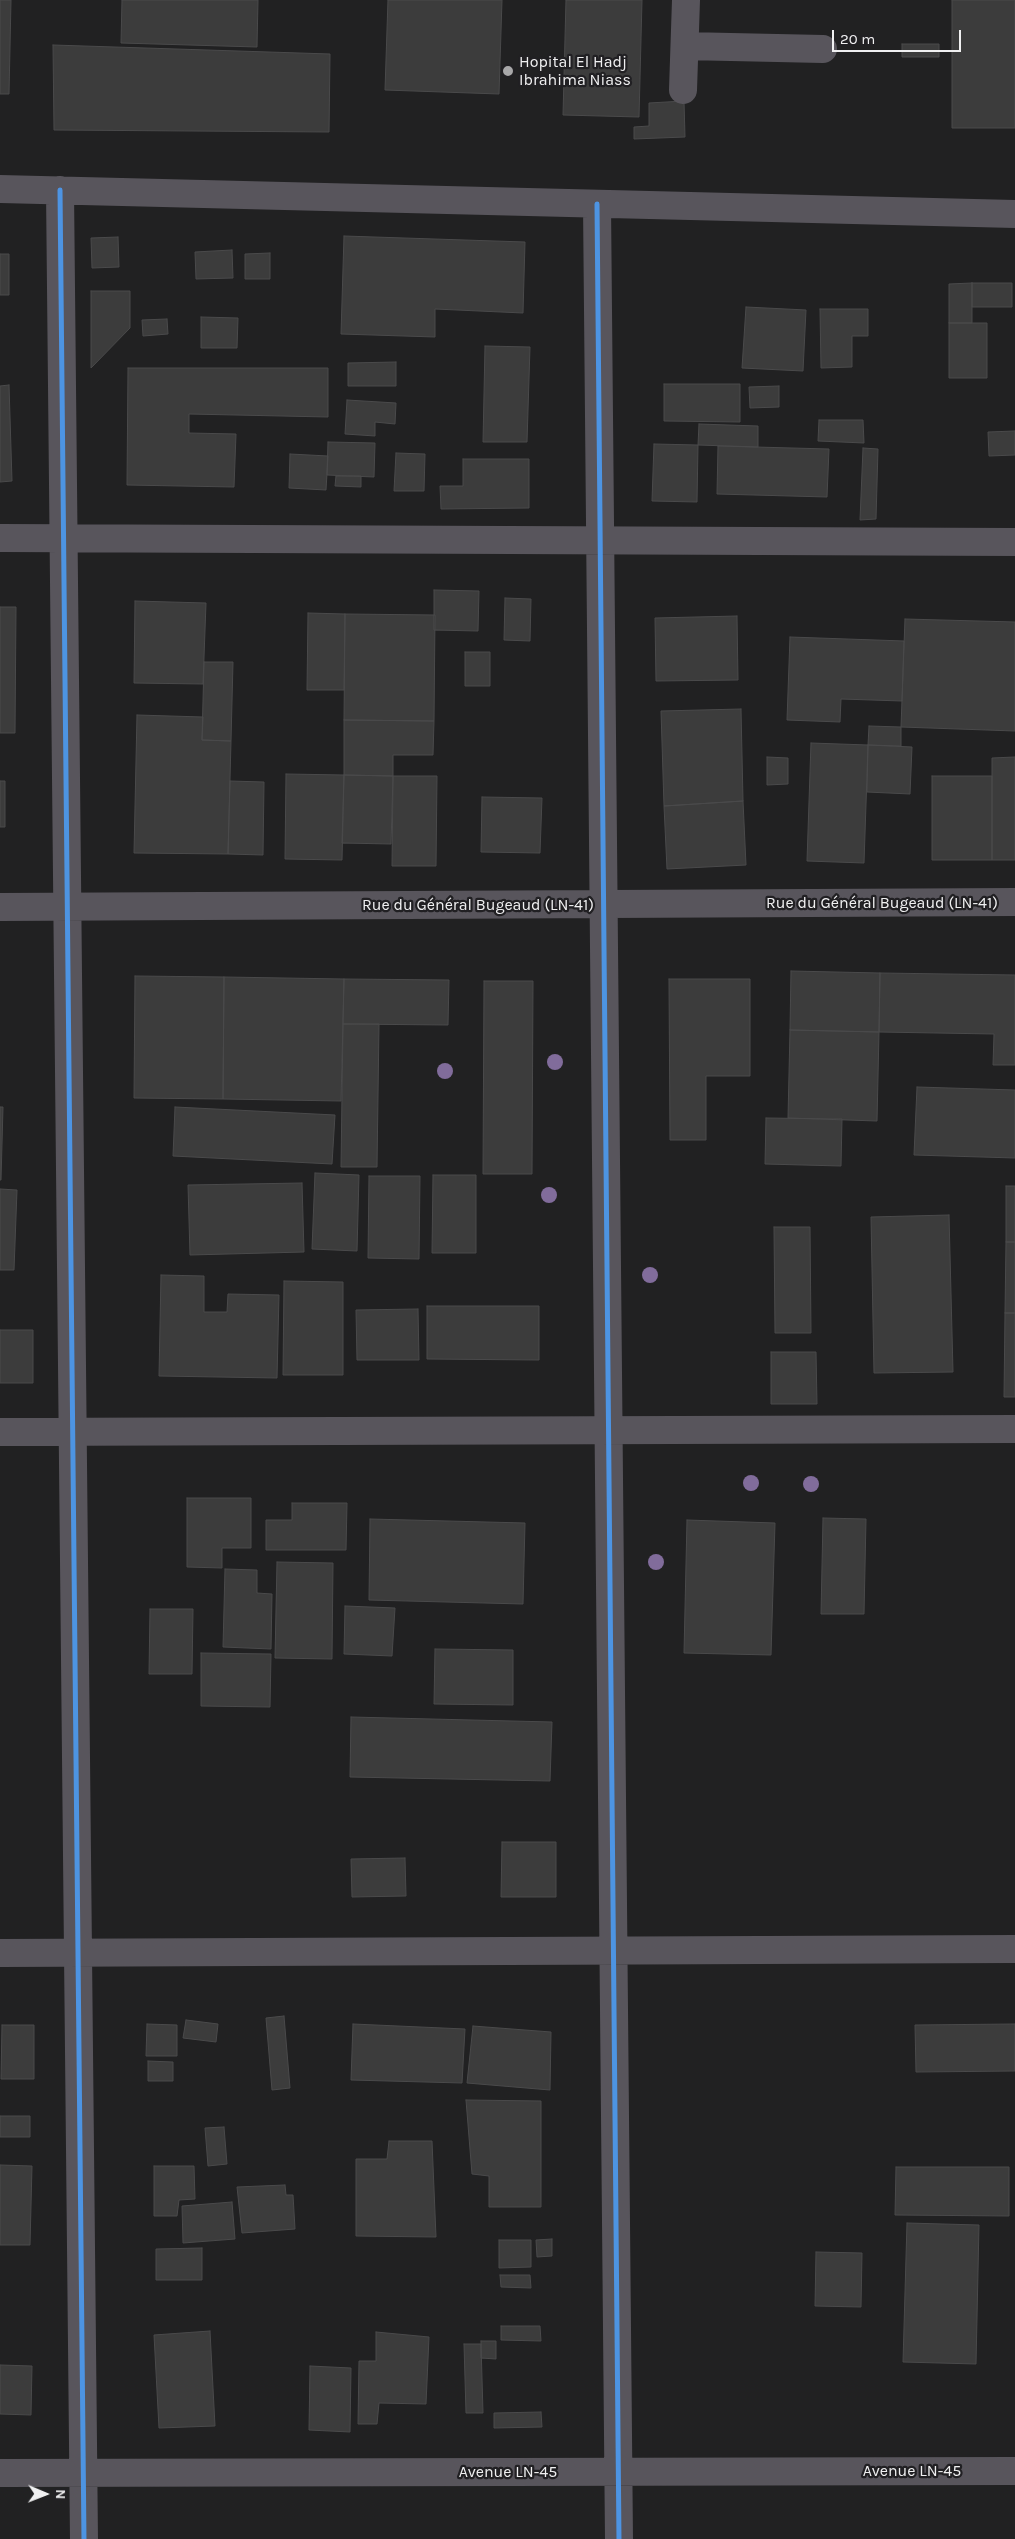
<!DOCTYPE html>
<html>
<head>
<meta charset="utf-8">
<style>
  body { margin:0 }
  #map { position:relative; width:1015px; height:2539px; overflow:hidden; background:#212122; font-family:Karla,sans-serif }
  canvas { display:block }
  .north { position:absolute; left:20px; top:2469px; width:50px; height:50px; -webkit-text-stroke:4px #212023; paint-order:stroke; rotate:91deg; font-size:14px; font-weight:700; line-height:20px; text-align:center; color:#f0f0f1 }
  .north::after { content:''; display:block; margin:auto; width:18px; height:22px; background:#f0f0f1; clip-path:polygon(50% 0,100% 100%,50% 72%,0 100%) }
  .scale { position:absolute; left:832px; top:30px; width:129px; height:22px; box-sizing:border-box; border:2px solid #f0f0f1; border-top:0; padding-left:6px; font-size:15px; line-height:18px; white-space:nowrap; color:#f0f0f1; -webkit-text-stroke:4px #212023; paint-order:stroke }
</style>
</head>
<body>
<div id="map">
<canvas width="1015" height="2539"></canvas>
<div class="north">N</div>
<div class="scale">20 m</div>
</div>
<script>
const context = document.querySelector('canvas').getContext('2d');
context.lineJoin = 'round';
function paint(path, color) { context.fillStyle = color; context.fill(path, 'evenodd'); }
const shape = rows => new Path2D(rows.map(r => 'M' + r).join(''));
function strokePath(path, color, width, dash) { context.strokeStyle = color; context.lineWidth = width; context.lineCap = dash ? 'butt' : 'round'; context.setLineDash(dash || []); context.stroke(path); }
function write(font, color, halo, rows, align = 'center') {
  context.font = font + ' Karla,sans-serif'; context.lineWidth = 4.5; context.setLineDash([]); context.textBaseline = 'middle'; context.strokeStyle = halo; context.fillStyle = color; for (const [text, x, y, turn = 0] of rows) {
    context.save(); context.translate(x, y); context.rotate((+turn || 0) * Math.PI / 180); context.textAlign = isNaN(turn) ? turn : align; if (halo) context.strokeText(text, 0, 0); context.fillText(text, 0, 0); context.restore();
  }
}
const building = shape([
  [0,0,11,0,9,94,0,94,0,0],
  [122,0,258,0,257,47,121,43,122,0],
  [388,0,502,0,499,94,385,90,388,0],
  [566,0,642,0,639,117,563,115,566,0],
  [952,0,1015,0,1015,128,952,128,952,0],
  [902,44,939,44,939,57,902,57,902,44],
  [53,45,330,54,329,132,54,130,53,45],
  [684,101,685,137,634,139,634,127,649,126,649,103,684,101],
  [344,236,525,242,523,313,435,309,435,337,341,334,344,236],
  [118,237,119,267,92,268,91,238,118,237],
  [232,250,233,278,196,279,195,252,232,250],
  [270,253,270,279,245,279,245,254,270,253],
  [0,254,9,254,9,295,0,295,0,254],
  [972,283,1012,283,1012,307,972,307,972,283],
  [972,283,972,323,949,323,949,284,972,283],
  [91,291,130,291,130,328,91,368,91,291],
  [746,307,806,310,803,371,742,368,746,307],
  [820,309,868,309,868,336,852,336,852,367,821,368,820,309],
  [201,317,238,318,237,348,201,348,201,317],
  [167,319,168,334,143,336,142,320,167,319],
  [949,323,987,323,987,378,949,378,949,323],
  [485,346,530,347,527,442,483,442,485,346],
  [396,362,396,386,348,386,348,363,396,362],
  [128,368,328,368,328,417,189,414,189,433,236,434,234,487,127,485,128,368],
  [664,384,740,384,740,422,664,421,664,384],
  [9,385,12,481,0,482,0,386,9,385],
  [779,386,779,407,750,408,749,387,779,386],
  [347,400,396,403,395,424,375,422,375,436,345,434,347,400],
  [819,420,863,420,864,443,818,441,819,420],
  [699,424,758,426,758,447,698,445,699,424],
  [1015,431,1015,455,989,456,988,432,1015,431],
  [328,442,375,443,374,477,327,475,328,442],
  [654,444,698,445,697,502,652,501,654,444],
  [718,446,829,449,827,497,717,494,718,446],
  [863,448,878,449,876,519,860,520,863,448],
  [396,453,425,454,424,491,394,491,396,453],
  [290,454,328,456,326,490,289,488,290,454],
  [463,459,529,459,529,508,441,509,440,486,463,486,463,459],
  [336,476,361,476,361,487,335,486,336,476],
  [434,590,479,591,478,631,434,630,434,590],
  [505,598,531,599,530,641,504,640,505,598],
  [135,601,206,603,203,684,134,683,135,601],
  [0,607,16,607,15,733,0,733,0,607],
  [308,613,345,614,344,690,307,690,308,613],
  [345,614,435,615,434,721,344,720,345,614],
  [737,616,738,680,656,681,655,618,737,616],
  [905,619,1015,622,1015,731,901,727,905,619],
  [790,637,904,641,902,701,841,699,840,722,787,720,790,637],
  [465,652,490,652,490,686,465,686,465,652],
  [204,662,233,662,231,741,202,740,204,662],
  [741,709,743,801,664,806,661,711,741,709],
  [137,715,203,717,202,740,231,741,228,854,134,853,137,715],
  [344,720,434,721,433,755,393,755,393,776,344,775,344,720],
  [869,726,901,727,901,746,868,745,869,726],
  [811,743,868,745,864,863,807,861,811,743],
  [868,745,912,747,910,794,867,792,868,745],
  [767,757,788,758,788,784,767,785,767,757],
  [1015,757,1015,860,992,860,992,758,1015,757],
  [286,774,344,775,342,860,285,859,286,774],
  [344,775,393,776,391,844,342,843,344,775],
  [393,776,437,776,436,866,392,866,393,776],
  [932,776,992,776,992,860,932,860,932,776],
  [0,781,5,781,5,827,0,827,0,781],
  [230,781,264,782,263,855,228,854,230,781],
  [482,797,542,798,540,853,481,852,482,797],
  [743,801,746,865,667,869,664,806,743,801],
  [791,971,880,973,879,1032,790,1030,791,971],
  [880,973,1015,975,1015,1065,993,1065,994,1034,879,1032,880,973],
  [135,976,224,977,223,1099,134,1098,135,976],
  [224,977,344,979,341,1101,223,1099,224,977],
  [344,979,449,980,448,1025,343,1024,344,979],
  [669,979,750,979,750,1076,706,1076,706,1140,670,1140,669,979],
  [484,981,533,981,532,1174,483,1174,484,981],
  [343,1024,379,1024,377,1167,341,1167,343,1024],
  [790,1030,879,1032,877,1121,788,1118,790,1030],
  [917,1087,1015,1090,1015,1158,914,1155,917,1087],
  [0,1107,3,1107,1,1180,0,1180,0,1107],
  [175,1107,335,1115,332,1164,173,1156,175,1107],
  [766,1118,842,1119,841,1166,765,1164,766,1118],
  [315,1173,359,1175,357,1251,312,1249,315,1173],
  [433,1175,476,1175,476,1253,432,1253,433,1175],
  [369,1176,420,1176,419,1259,368,1258,369,1176],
  [302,1183,304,1252,190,1255,188,1185,302,1183],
  [1006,1186,1015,1186,1015,1242,1006,1242,1006,1186],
  [0,1189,17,1190,14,1270,0,1270,0,1189],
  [949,1215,953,1372,874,1373,871,1217,949,1215],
  [774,1227,810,1227,811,1333,775,1333,774,1227],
  [1006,1242,1015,1242,1015,1313,1005,1313,1006,1242],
  [161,1275,204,1276,204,1312,227,1312,228,1294,279,1295,277,1378,159,1376,161,1275],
  [284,1281,343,1282,343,1375,283,1375,284,1281],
  [427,1306,539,1306,539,1360,427,1359,427,1306],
  [418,1309,419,1360,357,1360,356,1310,418,1309],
  [1005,1313,1015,1313,1015,1397,1004,1397,1005,1313],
  [0,1330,33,1330,33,1383,0,1383,0,1330],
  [771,1352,816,1352,817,1404,771,1404,771,1352],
  [187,1498,251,1498,251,1548,222,1548,222,1568,187,1567,187,1498],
  [292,1503,347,1503,346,1550,266,1550,266,1520,292,1520,292,1503],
  [823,1518,866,1519,864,1614,821,1614,823,1518],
  [370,1519,525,1523,523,1604,369,1600,370,1519],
  [687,1520,775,1523,771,1655,684,1653,687,1520],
  [277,1562,333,1563,332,1659,275,1658,277,1562],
  [225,1569,257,1570,257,1593,272,1594,271,1649,223,1647,225,1569],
  [345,1606,395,1608,392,1656,344,1654,345,1606],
  [150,1609,193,1609,192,1674,149,1674,150,1609],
  [435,1649,513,1650,513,1705,434,1704,435,1649],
  [201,1653,271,1654,270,1707,201,1706,201,1653],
  [351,1717,552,1722,550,1781,350,1777,351,1717],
  [502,1842,556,1842,556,1897,501,1897,502,1842],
  [405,1858,406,1896,352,1897,351,1859,405,1858],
  [284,2016,290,2088,272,2090,266,2018,284,2016],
  [186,2020,218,2024,216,2042,183,2038,186,2020],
  [147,2024,177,2025,177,2056,146,2056,147,2024],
  [353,2024,465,2029,462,2083,351,2080,353,2024],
  [1015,2024,1015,2071,916,2072,915,2025,1015,2024],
  [2,2025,34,2025,34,2079,1,2079,2,2025],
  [473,2026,551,2032,550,2090,467,2083,473,2026],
  [148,2061,173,2062,173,2081,148,2081,148,2061],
  [466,2100,541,2101,541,2207,489,2207,489,2176,472,2174,466,2100],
  [0,2116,30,2116,30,2137,0,2137,0,2116],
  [224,2127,227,2164,208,2166,205,2128,224,2127],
  [389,2141,432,2141,436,2237,356,2236,356,2159,387,2159,389,2141],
  [0,2165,32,2166,30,2245,0,2245,0,2165],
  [154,2166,194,2166,195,2199,179,2200,177,2216,154,2216,154,2166],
  [896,2167,1009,2167,1009,2216,895,2215,896,2167],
  [285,2185,286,2195,293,2195,295,2229,242,2233,237,2187,285,2185],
  [232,2202,235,2239,183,2243,182,2206,232,2202],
  [907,2223,979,2225,976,2364,903,2362,907,2223],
  [552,2239,552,2256,537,2257,536,2240,552,2239],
  [499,2240,531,2240,531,2267,499,2268,499,2240],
  [202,2248,202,2280,156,2280,156,2249,202,2248],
  [816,2252,862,2253,861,2307,815,2306,816,2252],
  [500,2275,530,2275,531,2288,501,2287,500,2275],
  [501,2326,540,2326,541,2341,501,2340,501,2326],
  [210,2331,215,2426,159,2428,154,2335,210,2331],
  [376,2332,429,2337,426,2404,379,2403,377,2424,358,2424,359,2361,376,2361,376,2332],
  [481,2341,496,2341,496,2359,481,2358,481,2341],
  [464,2344,481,2344,483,2413,466,2413,464,2344],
  [0,2365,32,2366,31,2415,0,2414,0,2365],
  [310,2366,351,2368,350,2432,309,2430,310,2366],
  [541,2412,542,2427,494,2428,494,2413,541,2412]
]);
const minor = shape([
  [685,46,823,49],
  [683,90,686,0],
  [0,189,1015,214],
  [60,190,84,2539],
  [597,204,619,2539],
  [0,538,1015,542],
  [0,907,1015,902],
  [0,1432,1015,1429],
  [0,1953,1015,1949],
  [0,2473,1015,2471]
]);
const cycleway = shape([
  [60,190,84,2539],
  [597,204,619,2539]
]);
const trees = [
  [555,1062],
  [445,1071],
  [549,1195],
  [650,1275],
  [751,1483],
  [811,1484],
  [656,1562]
];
const markers = [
  [508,71,6,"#a8a8a9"]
];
const poiNames = [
  ["Hopital El Hadj",519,62],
  ["Ibrahima Niass",519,80]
];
const streetNames = [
  ["Rue du Général Bugeaud (LN-41)",882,903],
  ["Rue du Général Bugeaud (LN-41)",478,905],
  ["Avenue LN-45",912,2471],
  ["Avenue LN-45",508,2472]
];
paint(building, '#3c3c3c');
strokePath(building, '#4a4a4b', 1);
strokePath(minor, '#58555c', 28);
strokePath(cycleway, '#4d94e3', 5);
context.fillStyle = '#816c9b';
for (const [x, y] of trees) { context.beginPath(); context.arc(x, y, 8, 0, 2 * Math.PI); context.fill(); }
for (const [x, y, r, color] of markers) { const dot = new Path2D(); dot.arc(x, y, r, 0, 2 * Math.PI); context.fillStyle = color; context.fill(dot); strokePath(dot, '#212023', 2); }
write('16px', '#f0f0f1', '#212023', poiNames, 'left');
write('16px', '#f0f0f1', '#212023', streetNames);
</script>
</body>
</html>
